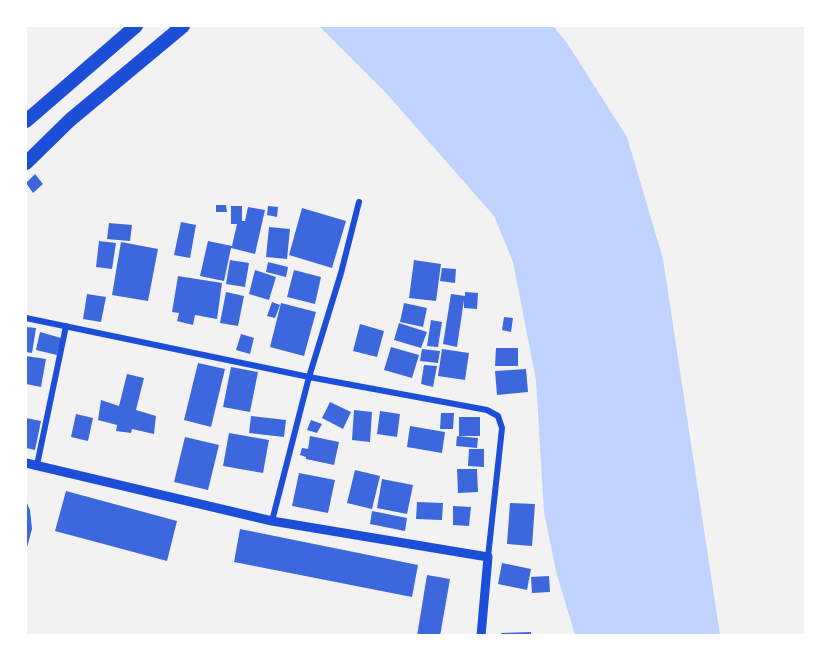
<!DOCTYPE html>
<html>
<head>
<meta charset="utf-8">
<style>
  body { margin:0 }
  #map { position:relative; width:831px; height:661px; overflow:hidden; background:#f2f2f2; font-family:"PT Sans Narrow",sans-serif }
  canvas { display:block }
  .frame { position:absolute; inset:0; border:27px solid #fff; pointer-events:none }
</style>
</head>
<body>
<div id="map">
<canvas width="831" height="661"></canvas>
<div class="frame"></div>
</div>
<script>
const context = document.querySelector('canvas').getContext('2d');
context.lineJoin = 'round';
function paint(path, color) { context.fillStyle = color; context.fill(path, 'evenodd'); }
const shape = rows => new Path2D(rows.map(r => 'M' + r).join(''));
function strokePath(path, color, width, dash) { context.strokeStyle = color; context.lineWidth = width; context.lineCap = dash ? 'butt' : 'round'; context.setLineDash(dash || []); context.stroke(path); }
const water = shape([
  [319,26,553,26,567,43,627,137,663,259,720,635,575,635,556,571,544,512,536,380,513,262,494,216,386,93]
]);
const building = shape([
  [35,174,43,184,33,193,26,183],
  [216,205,226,205,227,212,216,212],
  [231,206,242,206,242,221,245,221,248,207,265,210,255,254,231,248,224,281,200,276,208,241,232,246,237,224,231,224],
  [268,206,278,207,277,217,267,215],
  [302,208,346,221,332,268,289,255],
  [181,222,196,225,190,258,174,255],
  [109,223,132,225,130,241,107,239],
  [269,227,290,229,287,259,266,257],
  [99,241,116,243,112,269,96,267],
  [121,242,158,249,148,301,112,295],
  [230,260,249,263,245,287,226,284],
  [414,260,441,264,436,301,409,298],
  [268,262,288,267,286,277,266,272],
  [442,268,456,269,455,283,440,281],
  [255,270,276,277,269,300,249,294],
  [294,270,321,277,315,304,287,297],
  [178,276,222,283,217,319,195,315,193,325,177,321,179,313,172,312],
  [226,292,244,296,238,326,220,323],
  [465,292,478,293,477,309,464,308,464,300,457,347,443,344,451,294,465,296],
  [87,294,106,297,101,322,83,319],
  [272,302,280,305,275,318,267,316],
  [281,303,316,312,304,356,270,347],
  [404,303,427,308,423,327,400,322],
  [504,317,513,318,511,332,502,330],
  [431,320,442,322,438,347,427,346],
  [399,323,427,332,421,348,394,340],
  [360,324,384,331,377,357,353,351],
  [26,327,36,328,32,353,26,352],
  [40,332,61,338,57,355,36,350],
  [241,334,254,338,250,354,236,350],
  [391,347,419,355,412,378,384,370],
  [496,348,518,348,518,366,495,366],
  [422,349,440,351,438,363,420,361],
  [442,349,469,353,465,380,438,376],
  [26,356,46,359,41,387,26,384],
  [198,363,225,369,211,427,184,420],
  [424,365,437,366,433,387,421,384],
  [231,367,258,372,250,412,223,407],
  [526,369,528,392,497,395,495,371],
  [127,374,144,378,136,410,156,416,154,434,132,429,131,433,116,431,117,425,98,420,101,400,119,406],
  [330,402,351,412,343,429,322,418],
  [354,410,372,412,370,442,352,440],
  [380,411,400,414,397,437,377,434],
  [441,413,454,413,453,429,440,429],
  [76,414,93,418,88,441,71,437],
  [251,416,286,420,284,437,249,433],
  [459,417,480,417,480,436,459,436],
  [26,418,41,421,35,450,26,448],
  [311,420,322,424,317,433,307,430],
  [410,426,445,432,442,453,407,447],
  [229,433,269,440,263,473,223,466],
  [310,436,339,442,334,465,306,459,306,457,300,455,302,448,308,449],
  [457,436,478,438,477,448,456,446],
  [185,437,219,445,208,490,174,482],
  [469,449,484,449,484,467,468,466],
  [457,469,477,469,478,492,458,493],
  [355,470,380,476,372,509,347,503],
  [299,473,335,480,328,513,292,506],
  [382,479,413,485,407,514,377,508],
  [66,491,177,521,167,561,55,531],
  [26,501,30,510,32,529,26,551],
  [417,502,443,503,442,520,416,519],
  [510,503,535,504,532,546,507,544],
  [453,506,471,507,469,526,453,525],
  [372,511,407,518,405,531,370,524],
  [240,529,418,565,412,597,234,562],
  [502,563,531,569,527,590,498,584],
  [427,575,450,579,440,636,417,636],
  [549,576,550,592,532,593,531,577],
  [531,632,531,636,502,636,501,633]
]);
const minor = shape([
  [26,318,309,377,487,410,498,416,502,428,488,557],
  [37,465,66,326],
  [272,521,309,377,341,273,359,202]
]);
const tertiary = shape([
  [26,463,272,521,488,557,481,636]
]);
const trunk = shape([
  [26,121,136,26],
  [26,163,70,120,183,26]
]);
paint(water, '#bfd3fe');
paint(building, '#3d67dc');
strokePath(minor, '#1d4ed8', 6);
strokePath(tertiary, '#1d4ed8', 9);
strokePath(trunk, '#1d4ed8', 14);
</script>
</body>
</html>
